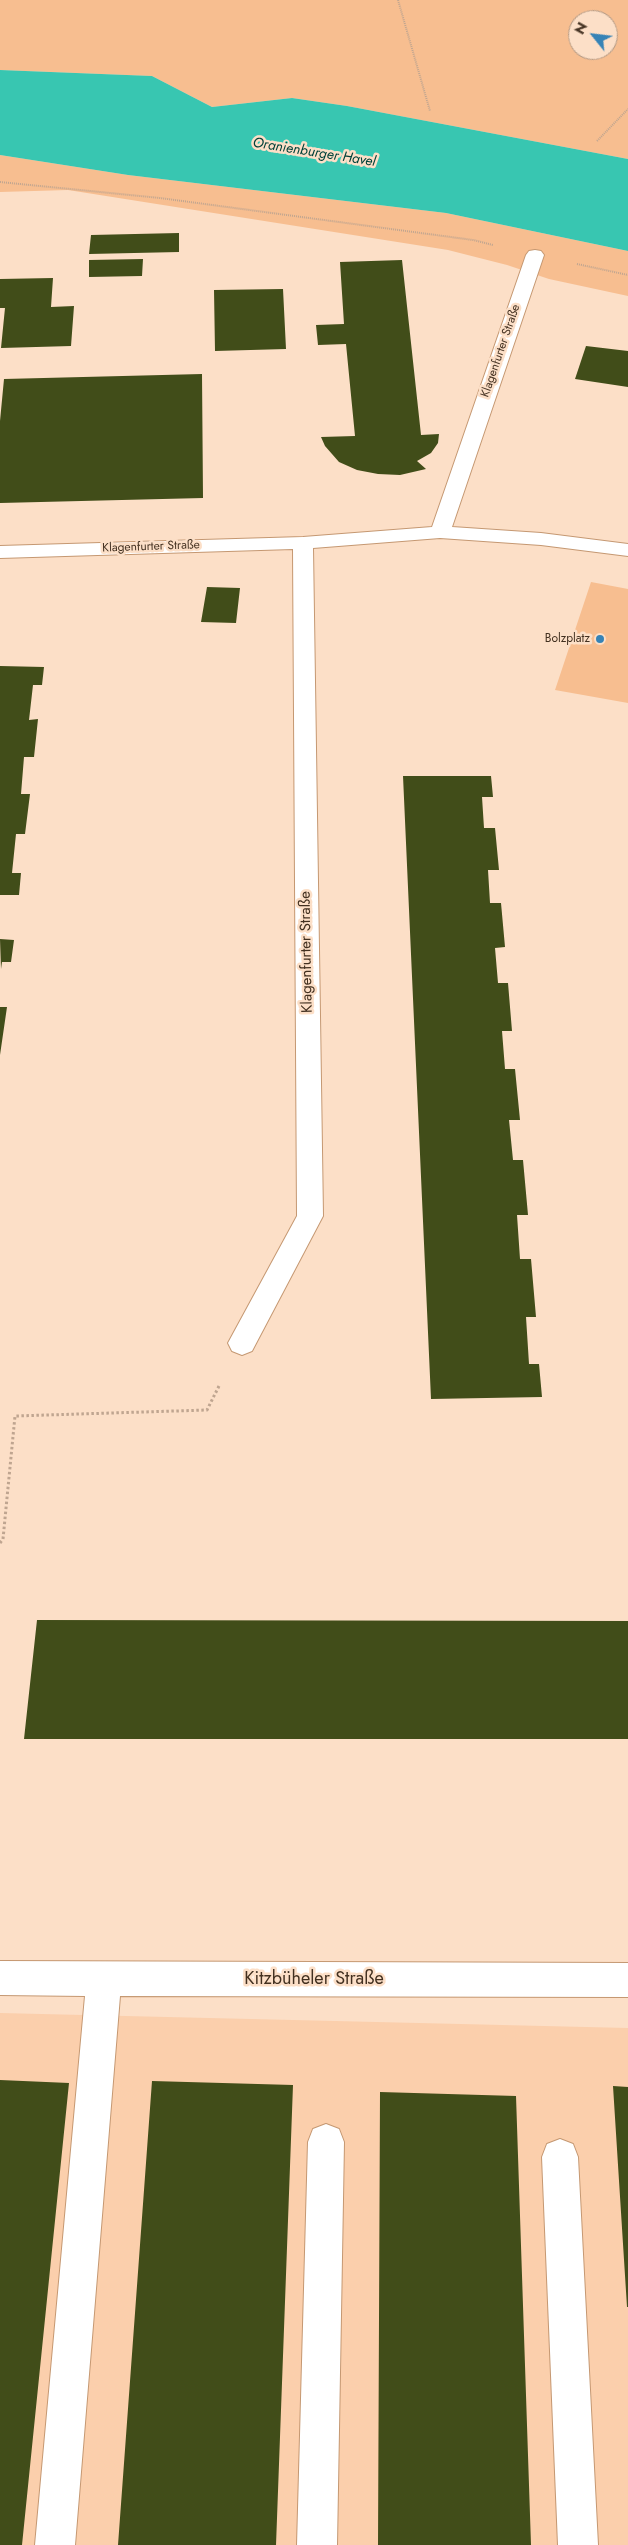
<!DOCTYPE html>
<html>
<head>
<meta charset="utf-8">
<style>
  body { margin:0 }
  #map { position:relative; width:628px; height:2545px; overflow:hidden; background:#fcdfc7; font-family:Jost,sans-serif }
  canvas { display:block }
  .north { position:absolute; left:568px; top:10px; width:50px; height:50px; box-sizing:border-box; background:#fcdfc7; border:1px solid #b29984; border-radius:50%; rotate:299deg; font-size:14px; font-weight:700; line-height:20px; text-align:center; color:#423020 }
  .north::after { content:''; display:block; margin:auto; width:18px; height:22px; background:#3683b6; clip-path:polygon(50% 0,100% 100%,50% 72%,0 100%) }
</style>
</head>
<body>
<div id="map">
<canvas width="628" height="2545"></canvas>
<div class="north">N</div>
</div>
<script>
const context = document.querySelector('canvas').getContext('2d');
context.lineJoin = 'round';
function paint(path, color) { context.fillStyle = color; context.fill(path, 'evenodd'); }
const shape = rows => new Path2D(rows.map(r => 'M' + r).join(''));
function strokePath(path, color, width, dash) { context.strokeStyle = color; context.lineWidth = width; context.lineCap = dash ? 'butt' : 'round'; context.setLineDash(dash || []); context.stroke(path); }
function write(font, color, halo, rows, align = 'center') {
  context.font = font + ' Jost,sans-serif'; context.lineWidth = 5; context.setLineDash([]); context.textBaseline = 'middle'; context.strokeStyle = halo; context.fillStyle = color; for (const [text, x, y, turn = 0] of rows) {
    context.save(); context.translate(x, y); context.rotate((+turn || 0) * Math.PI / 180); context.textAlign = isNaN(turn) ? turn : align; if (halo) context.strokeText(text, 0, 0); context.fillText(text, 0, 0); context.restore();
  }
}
const built = shape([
  [0,2013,628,2028,628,2545,0,2545]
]);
const green = shape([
  [0,0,628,0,628,159,347,106,292,98,212,107,152,76,0,70],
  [578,20,608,20,608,50,578,50],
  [0,155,128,175,446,213,628,251,628,296,549,279,507,265,448,250,68,190,0,192],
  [591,582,628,589,628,703,555,690]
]);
const water = shape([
  [0,70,152,76,212,107,292,98,347,106,628,159,628,251,446,213,128,175,0,155]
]);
const building = shape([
  [179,233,179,252,89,254,91,235],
  [143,259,142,276,89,277,89,260],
  [402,260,421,435,439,434,438,443,431,453,417,461,426,469,400,475,378,474,357,470,339,462,325,446,321,437,355,436,346,344,318,345,316,325,344,324,340,262],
  [53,278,51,307,74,306,71,346,1,348,5,308,0,308,0,279],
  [283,289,286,349,215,351,214,290],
  [586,346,628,351,628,387,575,379],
  [202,374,203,498,0,503,0,421,4,379],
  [207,587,240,588,236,623,201,622],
  [0,666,44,667,42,685,33,685,29,720,38,719,34,757,24,757,21,794,30,794,25,834,16,834,12,873,21,873,19,895,0,895],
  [403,776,491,776,493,797,482,797,484,828,495,828,499,870,488,870,490,903,501,903,505,947,495,948,498,983,508,983,512,1031,502,1031,505,1069,515,1069,520,1120,509,1120,513,1160,523,1160,528,1215,517,1215,520,1259,531,1259,536,1317,526,1317,529,1364,539,1364,542,1397,431,1399],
  [0,939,14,940,11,962,2,962,1,969],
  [0,1007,7,1007,0,1055],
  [37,1620,628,1621,628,1739,24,1739],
  [0,2080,69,2083,22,2545,0,2545],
  [152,2081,293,2085,276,2545,118,2545],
  [613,2086,628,2087,628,2307,627,2307],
  [380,2092,516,2096,531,2545,378,2545]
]);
const pathFar1 = shape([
  [398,0,430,111],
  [597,141,628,109],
  [0,182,160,198,473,240,493,245],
  [577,264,628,275]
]);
const path = shape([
  [0,1543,3,1539,15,1416,207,1410,220,1384]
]);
const minor = shape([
  [535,250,541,251,544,255,452,527,541,533,628,544,628,556,541,545,440,538,313,548,323,1216,252,1351,242,1355,232,1351,228,1343,297,1216,293,549,0,558,0,546,303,537,432,527,526,255,529,251,535,250],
  [0,1961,628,1963,628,1997,120,1996,75,2545,35,2545,85,1996,0,1995,0,1961],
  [326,2124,339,2129,344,2142,337,2545,297,2545,308,2142,313,2129,326,2124],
  [560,2139,573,2144,578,2157,598,2545,558,2545,542,2157,547,2144,560,2139]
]);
const markers = [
  [600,639,5,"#3683b6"]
];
const farStreetnames = [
  ["Klagenfurter Straße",501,351,-71],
  ["Klagenfurter Straße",151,547,-2]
];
const farPoinames = [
  ["Bolzplatz",590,639]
];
const farWaternames = [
  ["Oranienburger Havel",314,153,9]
];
const streetNames = [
  ["Klagenfurter Straße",307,952,-91]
];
const nearStreetnames = [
  ["Kitzbüheler Straße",314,1980]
];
paint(built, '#fbcfac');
paint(green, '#f7be90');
paint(water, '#38c6b1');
paint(building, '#414d19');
strokePath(minor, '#c59872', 2);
strokePath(pathFar1, '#bfa590', 2, [1, 1]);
strokePath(path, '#bfa590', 3, [2.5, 2.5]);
paint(minor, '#fff');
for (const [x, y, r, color] of markers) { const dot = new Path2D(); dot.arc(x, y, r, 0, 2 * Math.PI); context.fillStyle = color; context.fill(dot); strokePath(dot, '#fcdfc7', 2); }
write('12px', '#423020', '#fcdfc7', farStreetnames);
write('12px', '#423020', '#fcdfc7', farPoinames, 'right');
write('italic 14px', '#004139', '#fcdfc7', farWaternames);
write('15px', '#423020', '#fcdfc7', streetNames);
write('18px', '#423020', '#fcdfc7', nearStreetnames);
</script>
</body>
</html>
